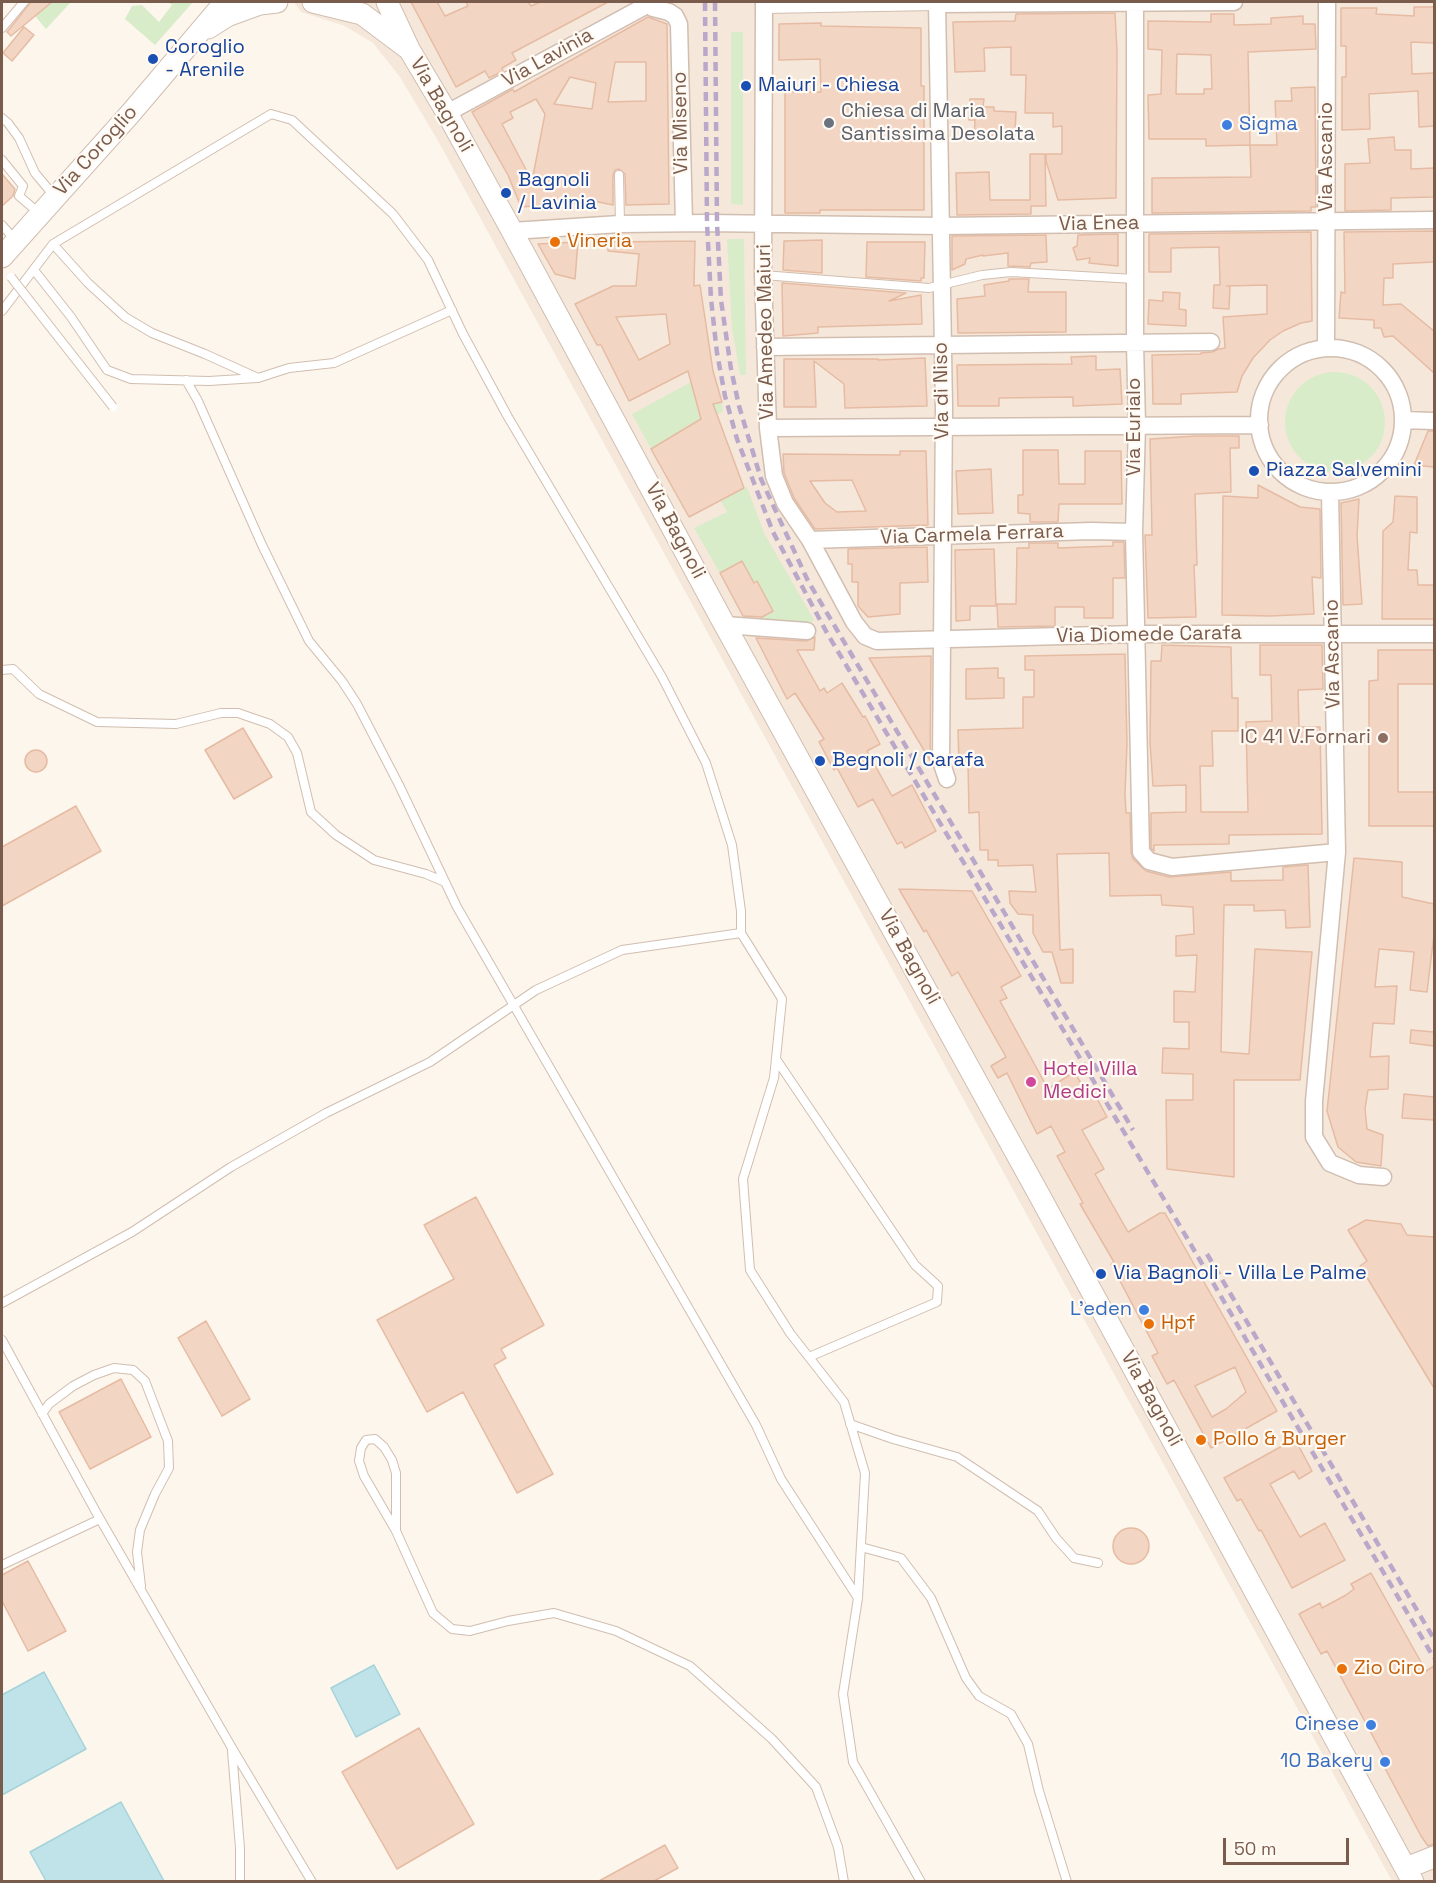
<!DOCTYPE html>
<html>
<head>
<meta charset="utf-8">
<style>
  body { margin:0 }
  #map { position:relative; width:1436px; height:1883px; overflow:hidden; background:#fdf6ec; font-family:"Space Grotesk",sans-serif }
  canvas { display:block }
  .frame { position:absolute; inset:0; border:3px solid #7a5c4d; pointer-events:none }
  .scale { position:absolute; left:1223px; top:1838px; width:126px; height:27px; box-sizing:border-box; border:3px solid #7a5c4d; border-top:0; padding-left:8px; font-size:18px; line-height:21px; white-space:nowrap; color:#7a5c4d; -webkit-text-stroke:4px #fffaf3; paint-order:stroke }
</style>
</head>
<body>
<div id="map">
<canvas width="1436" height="1883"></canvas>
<div class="frame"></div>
<div class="scale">50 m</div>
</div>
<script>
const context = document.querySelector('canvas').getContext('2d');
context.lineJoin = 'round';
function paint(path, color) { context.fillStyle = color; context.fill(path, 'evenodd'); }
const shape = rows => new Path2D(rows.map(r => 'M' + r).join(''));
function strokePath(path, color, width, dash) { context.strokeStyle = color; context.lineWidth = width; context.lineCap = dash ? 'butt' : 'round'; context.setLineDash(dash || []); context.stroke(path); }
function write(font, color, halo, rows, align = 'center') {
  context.font = font + ' "Space Grotesk",sans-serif'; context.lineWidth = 4.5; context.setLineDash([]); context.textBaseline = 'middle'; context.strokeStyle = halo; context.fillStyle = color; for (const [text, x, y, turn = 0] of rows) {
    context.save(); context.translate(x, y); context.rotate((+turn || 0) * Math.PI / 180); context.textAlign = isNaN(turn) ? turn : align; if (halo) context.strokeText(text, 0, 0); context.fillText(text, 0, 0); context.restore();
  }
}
const residential = shape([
  [294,2,1434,2,1434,1881,1392,1881,437,139,400,77,373,43,345,26,301,12]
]);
const green = shape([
  [51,2,71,2,46,29,35,16],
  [168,2,193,2,155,45,125,19,132,6,142,5,159,22,172,5],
  [731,32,743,32,743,205,731,204],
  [727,239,744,239,746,375,740,375,732,328],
  '1285 422a50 50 0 1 1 100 0a50 50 0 1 1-100 0Z',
  [691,382,698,408,722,402,723,412,705,418,651,449,632,414],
  [747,487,764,533,814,620,809,623,760,618,773,611,757,581,754,583,720,573,694,528,727,512,721,501]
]);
const water = shape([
  [374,1665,400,1714,356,1737,331,1688,374,1665],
  [44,1672,86,1749,2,1795,2,1695,44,1672],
  [121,1802,164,1881,46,1881,30,1852,121,1802]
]);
const building = shape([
  [31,2,52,2,11,36,7,32,31,2],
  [411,2,437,2,445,16,468,6,466,2,528,2,531,6,540,2,608,2,512,53,516,60,502,68,503,71,489,78,485,71,456,87,411,2],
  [1414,7,1434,7,1434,43,1411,42,1412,74,1434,73,1434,126,1419,127,1418,91,1369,94,1370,129,1342,130,1342,77,1346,77,1346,46,1341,46,1341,8,1377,8,1376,14,1414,16,1414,7],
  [1115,13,1117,51,1116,198,1058,200,1046,161,1046,154,1062,154,1062,126,1053,127,1053,113,1025,113,1026,75,1011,75,1011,47,984,48,985,71,955,72,953,22,1015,21,1016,14,1115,13],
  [1211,14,1234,14,1234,25,1271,24,1271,18,1303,16,1303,24,1315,24,1316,49,1248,52,1250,145,1277,145,1275,101,1292,101,1291,88,1315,87,1316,207,1311,207,1311,211,1152,213,1152,178,1251,177,1250,145,1206,146,1206,139,1149,139,1148,95,1161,94,1162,50,1148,49,1148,21,1211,22,1211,14],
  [1177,54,1211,55,1212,89,1204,89,1204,94,1176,94,1177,54],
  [648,17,667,24,669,204,626,205,625,174,619,169,615,170,613,175,613,205,594,201,521,207,508,175,472,112,513,89,514,92,648,17],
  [615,62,646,62,646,101,608,102,615,62],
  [570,77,596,83,592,109,554,104,570,77],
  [536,99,545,114,532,181,502,124,513,118,510,112,536,99],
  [821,23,821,26,921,28,921,86,924,86,924,210,820,210,820,213,785,213,785,92,821,92,820,59,779,60,779,24,821,23],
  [24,27,34,35,12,61,3,53,24,27],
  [970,99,984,99,983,107,994,107,994,111,1016,112,1015,132,986,136,974,136,975,120,969,120,970,99],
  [1394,137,1395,150,1411,150,1411,169,1434,168,1434,197,1391,198,1391,210,1345,211,1345,164,1370,163,1368,139,1394,137],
  [1030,154,1045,154,1046,206,1031,206,1031,214,957,215,956,173,989,172,990,200,1030,200,1030,154],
  [2,174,15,189,13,196,2,206,2,174],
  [1434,231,1434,262,1393,264,1393,278,1384,278,1383,305,1401,304,1434,331,1434,373,1393,336,1384,337,1381,328,1374,328,1374,320,1339,318,1341,292,1345,293,1344,232,1434,231],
  [1311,232,1312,321,1301,323,1283,331,1270,340,1253,358,1242,376,1237,392,1181,394,1181,404,1153,404,1152,355,1201,354,1201,353,1212,352,1219,349,1225,348,1223,317,1267,314,1267,285,1227,286,1230,286,1229,309,1213,308,1214,285,1220,285,1219,247,1171,248,1171,272,1149,272,1149,234,1311,232],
  [1118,234,1118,266,1089,263,1090,258,1077,260,1073,248,1077,246,1078,235,1118,234],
  [1046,235,1047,262,1031,263,1030,267,1008,266,1008,253,983,256,983,255,966,259,965,264,952,270,952,236,1046,235],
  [822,240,822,273,783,270,784,241,822,240],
  [695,241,694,286,700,285,713,371,722,402,713,404,744,488,689,517,651,449,701,419,688,371,629,401,601,345,597,345,575,304,613,286,636,286,639,254,608,251,608,242,695,241],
  [666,314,670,344,639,360,616,317,666,314],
  [578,242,575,279,555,274,538,244,578,242],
  [867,242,925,242,924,278,921,278,921,281,866,277,867,242],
  [1009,279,1029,279,1028,292,1066,292,1066,332,958,333,957,299,985,296,984,285,1009,281,1009,279],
  [782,283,906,293,889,301,921,295,922,324,818,327,818,333,783,336,782,283],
  [1163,292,1180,293,1179,309,1186,310,1186,326,1148,324,1149,300,1163,301,1163,292],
  [1096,356,1096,370,1120,369,1122,404,1073,406,1073,397,999,398,999,406,958,406,957,365,1072,364,1071,357,1096,356],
  [925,358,927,406,845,408,844,384,814,361,816,407,784,407,784,359,878,359,878,360,925,358],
  [1428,431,1434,431,1434,467,1414,465,1428,431],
  [1196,436,1239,436,1239,448,1230,448,1231,492,1195,494,1197,565,1194,565,1196,617,1148,618,1145,535,1152,535,1150,439,1196,436],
  [1023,450,1058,450,1059,484,1085,484,1085,451,1121,451,1122,504,1059,504,1058,522,1030,522,1030,514,1018,513,1018,495,1023,495,1023,450],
  [900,451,926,451,928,525,815,529,794,498,784,473,783,454,900,455,900,451],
  [852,480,866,511,837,512,825,503,810,481,852,480],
  [991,469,993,513,958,514,956,471,991,469],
  [1258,485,1300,507,1320,509,1321,578,1312,577,1314,614,1270,616,1222,615,1223,496,1258,498,1258,485],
  [1395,496,1417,497,1417,533,1410,532,1408,570,1417,570,1418,585,1434,585,1434,619,1382,619,1383,531,1393,522,1395,496],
  [1359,499,1357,536,1362,604,1343,605,1341,503,1359,499],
  [1113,542,1124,542,1125,578,1113,578,1113,618,1084,618,1084,607,1055,607,1055,626,998,627,997,604,1016,604,1017,548,1029,548,1029,543,1058,543,1058,548,1113,546,1113,542],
  [927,547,928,582,900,583,900,614,868,617,858,606,858,582,852,582,852,564,848,564,848,549,927,547],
  [994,549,996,606,970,606,970,620,956,621,955,550,994,549],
  [742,561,754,583,757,581,773,611,762,617,743,616,720,573,742,561],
  [815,637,814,650,797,650,820,691,824,688,827,693,842,683,863,717,865,716,880,744,867,751,892,796,912,785,936,831,905,848,902,842,897,844,873,799,858,807,837,768,834,770,819,742,824,739,795,693,787,699,756,638,806,641,815,637],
  [1162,645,1231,647,1232,698,1238,698,1238,731,1212,731,1213,766,1200,766,1201,812,1248,812,1246,722,1272,721,1271,675,1260,675,1260,645,1322,645,1323,689,1298,690,1299,727,1320,727,1322,834,1229,835,1229,844,1154,845,1154,851,1151,848,1151,813,1186,812,1186,785,1153,786,1150,742,1151,661,1161,661,1162,645],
  [1378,650,1434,650,1434,684,1398,684,1398,792,1434,792,1434,826,1369,826,1369,681,1378,680,1378,650],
  [1125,654,1127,744,1125,794,1126,813,1130,813,1131,852,1133,859,1146,871,1169,877,1231,872,1231,881,1283,880,1283,867,1308,865,1310,927,1286,928,1285,910,1254,911,1254,905,1224,905,1221,1052,1249,1054,1255,949,1312,952,1300,1080,1234,1080,1234,1177,1167,1169,1166,1100,1193,1100,1193,1074,1162,1073,1163,1048,1189,1049,1189,1022,1174,1022,1174,991,1195,992,1197,955,1176,956,1176,936,1194,934,1193,907,1162,905,1161,895,1110,896,1109,853,1057,854,1060,950,1073,949,1073,983,1061,983,1052,952,1043,952,1033,933,1033,915,1018,914,1010,903,1009,891,1036,892,1033,865,998,866,998,860,988,860,988,850,980,850,979,812,969,813,968,764,959,764,958,730,1023,728,1023,697,1034,697,1034,670,1025,670,1025,656,1125,654],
  [931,656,930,761,931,762,869,658,931,656],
  [998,668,998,678,1004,678,1004,698,966,699,966,669,998,668],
  [243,728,272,777,234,799,205,750,243,728],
  '25 761a11 11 0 1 1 22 0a11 11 0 1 1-22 0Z',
  [76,806,101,851,2,906,2,847,76,806],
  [1354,858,1402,862,1402,897,1434,904,1434,935,1427,992,1410,990,1414,952,1379,949,1375,987,1397,986,1394,1024,1373,1023,1370,1057,1389,1056,1388,1089,1368,1090,1365,1109,1367,1129,1383,1135,1381,1166,1356,1162,1338,1147,1327,1111,1354,858],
  [899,889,972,891,1021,976,1001,987,1007,998,1000,1001,1048,1089,1074,1072,1088,1094,1093,1091,1107,1117,1082,1130,1104,1169,1095,1174,1128,1232,1160,1213,1165,1213,1277,1411,1211,1448,1174,1380,1167,1384,1152,1356,1158,1353,1111,1264,1114,1262,1080,1204,1083,1203,1057,1156,1065,1152,1051,1126,1037,1134,1007,1073,998,1078,991,1066,1006,1057,958,972,952,976,926,930,924,932,899,889],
  [1235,1367,1246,1392,1226,1409,1212,1417,1195,1386,1235,1367],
  [1411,1030,1434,1032,1434,1046,1410,1043,1411,1030],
  [1404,1094,1434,1097,1434,1120,1402,1118,1404,1094],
  [476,1197,544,1325,501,1349,506,1358,494,1365,553,1474,517,1493,463,1392,427,1412,377,1320,454,1279,424,1225,476,1197],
  [1366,1220,1401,1224,1407,1235,1434,1237,1434,1388,1360,1266,1367,1261,1348,1230,1366,1220],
  [206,1321,250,1399,222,1416,178,1338,206,1321],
  [121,1379,151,1437,90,1469,59,1412,121,1379],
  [1295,1439,1312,1471,1299,1479,1294,1471,1270,1484,1300,1537,1325,1523,1345,1560,1292,1588,1261,1530,1259,1531,1241,1499,1237,1501,1224,1478,1295,1439],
  '1113 1546a18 18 0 1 1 36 0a18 18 0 1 1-36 0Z',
  [28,1561,66,1631,28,1651,2,1601,2,1575,28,1561],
  [1371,1573,1426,1671,1434,1666,1434,1844,1428,1846,1421,1836,1380,1759,1384,1757,1327,1651,1321,1654,1299,1614,1320,1603,1322,1608,1346,1595,1354,1589,1351,1584,1371,1573],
  [419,1728,474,1824,397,1869,342,1772,419,1728],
  [665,1845,678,1868,654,1881,599,1881,665,1845]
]);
const service = shape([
  [2,28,24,2],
  [2,118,8,123,19,138,35,173,55,197],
  [2,160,23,186,19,196,40,214],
  [619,175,620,224],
  [2,225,15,240],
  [53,244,88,283,125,317,152,333,205,354,258,378,289,368,334,363,452,310],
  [34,270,71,317,107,370,131,379,209,381,257,378],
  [763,275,929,288,982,275,1011,272,1135,279],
  [2,311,53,244,271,114,292,120,393,214,428,260,463,334,508,417,662,677,706,763,732,845,741,911,741,933],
  [186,380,198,401,262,545,309,641,342,681,357,704,399,785,457,907,756,1425,781,1479,858,1598],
  [2,670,13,669,39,694,97,722,176,724,221,713,238,713,270,724,288,737,297,753,311,812,336,835,374,860,426,874,445,882],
  [776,1059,915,1265,938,1286,937,1302,809,1357],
  [2,1303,132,1232,231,1167,326,1113,430,1062,536,990,622,950,741,933,782,999,774,1078,743,1179,750,1270,790,1333,844,1402,865,1473,858,1598,843,1694,853,1762,921,1882],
  [2,1340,96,1512,232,1748,312,1882],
  [42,1414,49,1404,73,1386,94,1375,114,1368,133,1370,145,1381,168,1441,169,1468,155,1494,140,1530,137,1552,141,1586],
  [850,1424,893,1439,957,1457,1038,1511,1056,1538,1074,1558,1098,1563],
  [396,1531,396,1473,392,1460,384,1447,375,1439,366,1440,361,1448,359,1461,364,1476,396,1531,433,1613,452,1629,470,1631,508,1621,554,1613,616,1631,690,1666,772,1739,816,1787,838,1847,844,1882],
  [861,1547,901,1558,931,1598,966,1678,979,1696,1011,1714,1028,1744,1039,1791,1067,1882],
  [2,1565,100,1519],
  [232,1751,240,1848,240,1882]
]);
const pedestrian = shape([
  [764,7,937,4]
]);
const minor = shape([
  [649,2,653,8,669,12,675,16,679,24,684,223],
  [764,2,763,275,768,428,774,476,785,503,810,540,854,622,865,636,877,641,1136,634,1434,634],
  [937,2,944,408,941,761,947,779],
  [1135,2,1135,344,1137,425,1134,532,1141,852,1149,861,1172,867,1337,852],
  [937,4,1234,2],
  [447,113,649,4],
  [512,231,620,224,707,223,940,226,1434,220],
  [765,347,1211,342],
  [1326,348,1327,2],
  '1259 420a72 72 0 1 1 144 0a72 72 0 1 1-144 0Z',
  [1403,420,1434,421],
  [768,428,1260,425],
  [1330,492,1337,852,1314,1101,1314,1137,1330,1163,1359,1175,1383,1177],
  [810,540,1091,531,1134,532],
  [725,625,807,631]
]);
const tertiary = shape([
  [313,2,362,14,406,47],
  [387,2,409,49,447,113,512,231,722,620,1037,1191,1413,1882],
  [208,28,227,16,260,4,277,2],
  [2,257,130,114,225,2],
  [1406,1868,1434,1857]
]);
const rail = shape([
  [705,2,707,223,711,299,717,353,725,396,737,439,773,532,827,633,1187,1238,1251,1348,1434,1658],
  [715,2,717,223,721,300,731,369,739,406,761,479,808,581,1133,1130],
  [1207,1254,1434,1639]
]);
const serviceBridge = shape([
  [11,277,113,407]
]);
const markers = [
  [153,59,6,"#1a4fb4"],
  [746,86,6,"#1a4fb4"],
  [829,123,6,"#6b7280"],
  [1227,125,6,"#3f7fe0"],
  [506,193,6,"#1a4fb4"],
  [555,242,6,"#e8710a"],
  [1254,471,6,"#1a4fb4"],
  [1383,738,6,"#8d6e63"],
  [820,761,6,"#1a4fb4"],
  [1031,1082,6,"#d1479c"],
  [1101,1274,6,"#1a4fb4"],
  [1144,1310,6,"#3f7fe0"],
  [1149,1324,6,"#e8710a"],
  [1201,1440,6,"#e8710a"],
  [1342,1669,6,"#e8710a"],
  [1371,1725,6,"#3f7fe0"],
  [1385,1762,6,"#3f7fe0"]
];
const transitNames = [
  ["Coroglio",165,48],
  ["- Arenile",165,71],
  ["Maiuri - Chiesa",758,86],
  ["Bagnoli",518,181],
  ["/ Lavinia",518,204],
  ["Piazza Salvemini",1266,471],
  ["Begnoli / Carafa",832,761],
  ["Via Bagnoli - Villa Le Palme",1113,1274]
];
const streetNames = [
  ["Via Lavinia",548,58,-29],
  ["Via Bagnoli",441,105,60],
  ["Via Miseno",681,123,-91],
  ["Via Coroglio",96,151,-48],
  ["Via Ascanio",1327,157,-90],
  ["Via Enea",1099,224,-1],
  ["Via Amedeo Maiuri",766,332,-91],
  ["Via di Niso",942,391,-91],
  ["Via Eurialo",1135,427,-90],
  ["Via Bagnoli",675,531,62],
  ["Via Carmela Ferrara",972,535,-2],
  ["Via Diomede Carafa",1149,635,-1],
  ["Via Ascanio",1333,654,-91],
  ["Via Bagnoli",909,957,61],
  ["Via Bagnoli",1151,1399,61]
];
const worshipNames = [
  ["Chiesa di Maria",841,112],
  ["Santissima Desolata",841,135]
];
const shopNames = [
  ["Sigma",1239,125,"left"],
  ["L'eden",1132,1310],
  ["Cinese",1359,1725],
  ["10 Bakery",1373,1762]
];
const foodNames = [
  ["Vineria",567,242],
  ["Hpf",1161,1324],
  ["Pollo & Burger",1213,1440],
  ["Zio Ciro",1354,1669]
];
const educationNames = [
  ["IC 41 V.Fornari",1371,738]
];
const hotelNames = [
  ["Hotel Villa",1043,1070],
  ["Medici",1043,1093]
];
paint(residential, '#f5e8da');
paint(green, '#d8ecc9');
paint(water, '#bfe3e8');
strokePath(water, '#a5d3da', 1.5);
paint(building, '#f3d5c3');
strokePath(building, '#e6bba3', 1.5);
strokePath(service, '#d1beb0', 10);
strokePath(pedestrian, '#d1beb0', 14);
strokePath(minor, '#d1beb0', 19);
strokePath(tertiary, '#d1beb0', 23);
strokePath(service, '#fff', 8);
strokePath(pedestrian, '#fff', 12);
strokePath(minor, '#fff', 16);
strokePath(tertiary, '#fff', 21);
strokePath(rail, '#b9a8c9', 4.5, [9, 6]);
strokePath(serviceBridge, '#d1beb0', 10, []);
strokePath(serviceBridge, '#fff', 8);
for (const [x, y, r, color] of markers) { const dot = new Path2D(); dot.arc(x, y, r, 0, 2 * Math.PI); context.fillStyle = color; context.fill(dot); strokePath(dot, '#fffaf3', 2); }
write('20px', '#164399', '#fffaf3', transitNames, 'left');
write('20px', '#7a5c4d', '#fffaf3', streetNames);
write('20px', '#5b616d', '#fffaf3', worshipNames, 'left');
write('20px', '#366cbe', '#fffaf3', shopNames, 'right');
write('20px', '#c56008', '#fffaf3', foodNames, 'left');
write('20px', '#785e54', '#fffaf3', educationNames, 'right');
write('20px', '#b23c85', '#fffaf3', hotelNames, 'left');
</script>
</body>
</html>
